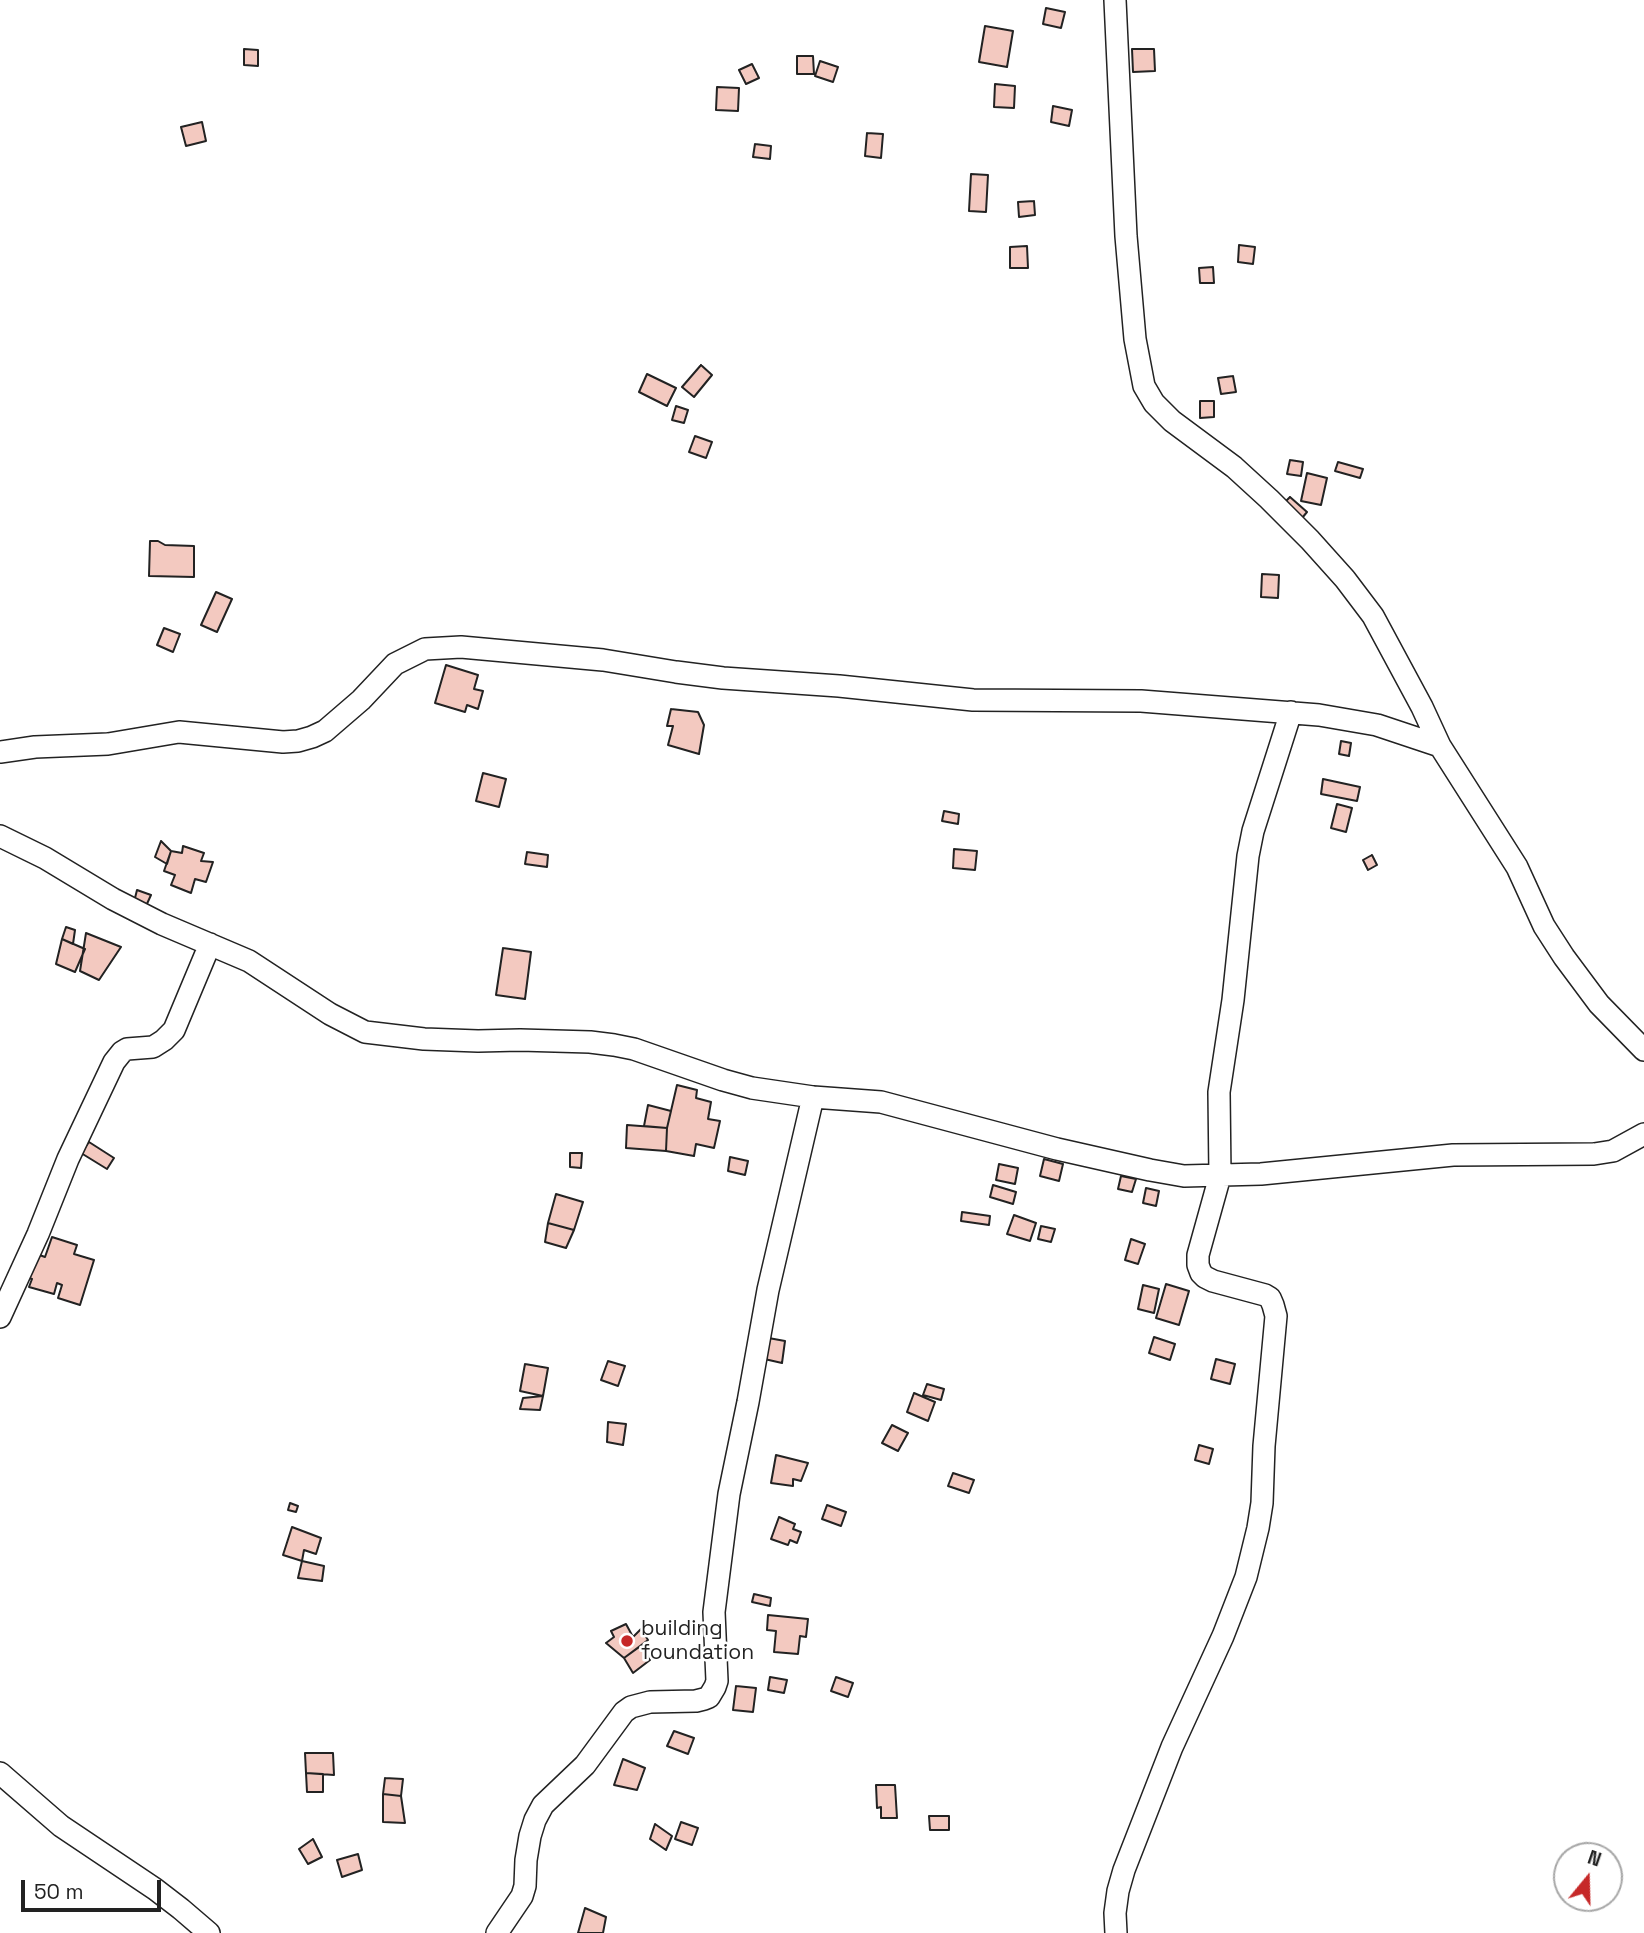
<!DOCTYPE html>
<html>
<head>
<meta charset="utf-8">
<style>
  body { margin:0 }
  #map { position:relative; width:1644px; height:1933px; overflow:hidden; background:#fff; font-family:"Space Grotesk",sans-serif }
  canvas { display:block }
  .north { position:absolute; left:1553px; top:1842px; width:70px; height:70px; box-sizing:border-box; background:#fff; border:2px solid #a7a7a7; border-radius:50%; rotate:19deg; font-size:19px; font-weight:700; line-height:28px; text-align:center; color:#222 }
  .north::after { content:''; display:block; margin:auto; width:24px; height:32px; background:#c62828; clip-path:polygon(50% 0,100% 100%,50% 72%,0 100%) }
  .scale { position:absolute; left:21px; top:1880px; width:140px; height:32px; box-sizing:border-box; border:4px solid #222; border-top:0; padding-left:9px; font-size:21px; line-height:24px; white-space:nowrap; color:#222; -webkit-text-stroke:5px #fff; paint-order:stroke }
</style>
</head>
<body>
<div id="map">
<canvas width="1644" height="1933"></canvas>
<div class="north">N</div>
<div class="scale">50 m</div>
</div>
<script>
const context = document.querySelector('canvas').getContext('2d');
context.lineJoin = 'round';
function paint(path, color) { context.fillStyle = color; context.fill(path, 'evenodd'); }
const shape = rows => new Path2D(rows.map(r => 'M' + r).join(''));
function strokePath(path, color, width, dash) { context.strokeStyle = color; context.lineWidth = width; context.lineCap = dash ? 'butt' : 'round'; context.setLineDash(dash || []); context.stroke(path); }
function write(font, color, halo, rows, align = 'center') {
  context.font = font + ' "Space Grotesk",sans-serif'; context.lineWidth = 5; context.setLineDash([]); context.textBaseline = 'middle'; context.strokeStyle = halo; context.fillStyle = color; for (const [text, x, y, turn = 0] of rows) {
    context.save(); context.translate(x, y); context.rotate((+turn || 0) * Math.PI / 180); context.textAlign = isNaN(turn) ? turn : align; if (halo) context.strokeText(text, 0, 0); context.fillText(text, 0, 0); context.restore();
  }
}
const building = shape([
  [1046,8,1065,12,1061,28,1043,24,1046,8],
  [985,26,1013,31,1007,67,979,62,985,26],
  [244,49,258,50,258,66,244,65,244,49],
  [1132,49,1154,49,1155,71,1133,72,1132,49],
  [797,56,813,56,814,74,797,74,797,56],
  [820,61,838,67,833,82,815,76,820,61],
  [752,64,759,78,746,84,739,70,752,64],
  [995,84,1015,86,1014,108,994,107,995,84],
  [717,87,739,88,738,111,716,110,717,87],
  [1053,106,1072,110,1069,126,1051,122,1053,106],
  [202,122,206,141,186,146,181,127,202,122],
  [867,133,883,134,881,158,865,156,867,133],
  [755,144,771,146,770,159,753,157,755,144],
  [971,174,988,175,986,212,969,211,971,174],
  [1034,201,1035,215,1019,217,1018,202,1034,201],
  [1239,245,1255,247,1253,264,1238,262,1239,245],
  [1027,246,1028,268,1010,268,1010,247,1027,246],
  [1213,267,1214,283,1200,283,1199,268,1213,267],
  [701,365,712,375,694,397,682,387,701,365],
  [647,374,676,388,667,406,639,392,647,374],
  [1233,376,1236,392,1221,394,1218,378,1233,376],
  [1200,401,1214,401,1214,417,1200,418,1200,401],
  [676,406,688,410,684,423,672,420,676,406],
  [695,436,712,442,706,458,689,452,695,436],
  [1290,460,1303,462,1301,476,1287,474,1290,460],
  [1338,462,1363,469,1360,478,1335,471,1338,462],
  [1307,473,1327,478,1321,505,1301,501,1307,473],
  [1290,497,1307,512,1298,523,1280,507,1290,497],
  [150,541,158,541,165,545,194,546,194,577,149,576,150,541],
  [1262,574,1279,575,1278,598,1261,597,1262,574],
  [216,592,232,599,217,632,201,625,216,592],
  [164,628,180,634,173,652,157,645,164,628],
  [446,665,478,675,474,689,483,691,478,709,467,705,465,712,435,703,446,665],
  [671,709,698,712,704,725,699,754,668,745,673,726,667,726,671,709],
  [1341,741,1351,743,1349,756,1339,754,1341,741],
  [483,773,506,779,499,807,476,801,483,773],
  [1323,779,1360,787,1357,801,1321,794,1323,779],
  [1337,804,1352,808,1346,832,1331,828,1337,804],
  [944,811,959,814,958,824,942,821,944,811],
  [161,841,171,851,167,864,155,857,161,841],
  [183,846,204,853,201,861,213,862,206,882,195,879,191,893,171,885,175,875,164,871,171,851,182,853,183,846],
  [954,849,977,851,975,870,953,868,954,849],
  [527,852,548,855,547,867,525,864,527,852],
  [1372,855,1377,865,1368,870,1363,860,1372,855],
  [137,890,151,895,146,906,134,902,137,890],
  [66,927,75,930,73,944,62,939,66,927],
  [86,933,121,947,99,980,80,971,86,933],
  [62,939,85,949,75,972,56,964,62,939],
  [503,948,531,952,525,999,496,995,503,948],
  [677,1085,697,1090,696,1098,711,1102,708,1119,720,1121,714,1148,696,1144,694,1156,666,1151,667,1128,677,1085],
  [648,1105,671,1111,667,1128,644,1126,648,1105],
  [627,1125,667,1128,666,1151,626,1148,627,1125],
  [89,1142,114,1158,107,1169,81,1153,89,1142],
  [570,1153,582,1153,581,1168,570,1167,570,1153],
  [730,1157,748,1161,745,1175,728,1171,730,1157],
  [1044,1159,1063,1164,1059,1181,1040,1176,1044,1159],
  [999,1164,1018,1168,1015,1184,996,1180,999,1164],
  [1121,1176,1136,1179,1132,1192,1118,1189,1121,1176],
  [993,1185,1016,1192,1013,1204,990,1197,993,1185],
  [1146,1188,1159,1191,1156,1206,1143,1203,1146,1188],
  [556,1194,583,1202,574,1230,548,1223,556,1194],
  [962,1212,990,1216,989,1225,961,1221,962,1212],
  [1014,1215,1036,1223,1030,1241,1007,1234,1014,1215],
  [548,1223,574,1230,566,1248,545,1242,548,1223],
  [1041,1226,1055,1229,1051,1242,1038,1239,1041,1226],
  [52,1237,77,1245,74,1254,94,1260,80,1305,58,1298,62,1285,57,1283,54,1294,29,1287,32,1279,26,1277,34,1253,45,1257,52,1237],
  [1131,1239,1145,1244,1138,1264,1125,1260,1131,1239],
  [1166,1284,1189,1291,1179,1325,1156,1318,1166,1284],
  [1143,1285,1159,1289,1154,1313,1138,1309,1143,1285],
  [763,1337,785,1341,782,1363,760,1358,763,1337],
  [1154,1337,1175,1344,1170,1360,1149,1353,1154,1337],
  [1216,1359,1235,1364,1230,1384,1211,1379,1216,1359],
  [608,1361,625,1366,618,1386,601,1380,608,1361],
  [525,1364,548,1368,543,1396,520,1391,525,1364],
  [927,1384,944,1389,941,1400,923,1395,927,1384],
  [914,1393,935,1402,928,1421,907,1412,914,1393],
  [543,1396,540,1410,520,1409,523,1398,543,1396],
  [608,1422,626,1424,623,1445,607,1442,608,1422],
  [892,1425,908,1433,898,1451,882,1443,892,1425],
  [1199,1445,1213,1449,1209,1464,1195,1460,1199,1445],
  [776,1455,808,1463,801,1481,793,1479,793,1486,771,1483,776,1455],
  [953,1473,974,1480,969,1493,948,1486,953,1473],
  [290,1503,298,1506,296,1512,288,1510,290,1503],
  [827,1505,846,1512,841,1526,822,1519,827,1505],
  [779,1517,795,1524,793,1529,801,1532,797,1543,790,1540,788,1545,771,1539,779,1517],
  [292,1527,321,1538,316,1554,304,1550,302,1561,283,1555,292,1527],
  [302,1561,324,1566,322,1581,298,1578,302,1561],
  [754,1594,771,1598,770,1606,752,1602,754,1594],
  [768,1615,808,1619,806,1637,800,1636,798,1654,774,1652,776,1631,767,1630,768,1615],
  [626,1624,633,1637,641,1629,648,1640,624,1658,606,1643,614,1637,611,1631,626,1624],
  [642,1645,650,1660,633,1673,624,1658,642,1645],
  [770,1677,787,1680,784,1693,768,1690,770,1677],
  [836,1677,853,1683,848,1697,831,1691,836,1677],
  [736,1686,756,1688,753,1712,733,1710,736,1686],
  [674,1731,694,1738,688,1754,667,1746,674,1731],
  [305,1753,333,1753,334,1775,306,1773,305,1753],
  [623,1759,645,1768,637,1790,614,1785,623,1759],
  [306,1773,323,1774,323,1792,307,1792,306,1773],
  [385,1778,403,1779,401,1796,383,1794,385,1778],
  [876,1785,895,1785,897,1818,881,1818,881,1807,877,1808,876,1785],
  [383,1794,401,1796,405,1823,383,1822,383,1794],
  [929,1816,949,1816,949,1830,930,1830,929,1816],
  [681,1822,698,1828,692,1845,675,1839,681,1822],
  [655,1824,672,1836,666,1850,650,1839,655,1824],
  [313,1839,322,1857,308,1864,299,1849,313,1839],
  [358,1854,362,1870,342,1877,337,1860,358,1854],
  [585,1908,606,1917,603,1933,578,1933,585,1908]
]);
const minor = shape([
  [1115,0,1126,236,1135,339,1144,386,1154,403,1172,421,1234,467,1269,499,1310,540,1345,579,1373,616,1422,707,1440,746,1517,867,1544,926,1564,957,1599,1004,1644,1050],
  [0,752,35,747,108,744,179,732,283,742,298,741,312,737,325,731,361,700,395,664,425,649,461,647,603,660,676,672,723,678,839,686,973,700,1141,701,1319,715,1377,725,1440,746],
  [0,836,45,858,113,899,162,924,249,961,330,1014,365,1032,424,1039,478,1041,520,1040,590,1042,614,1045,634,1049,723,1080,752,1088,813,1097,881,1102,1057,1149,1150,1170,1184,1176,1261,1174,1453,1155,1594,1154,1613,1151,1644,1134],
  [0,1317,38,1234,68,1159,114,1062,122,1052,127,1049,153,1047,164,1040,174,1030,210,944],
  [0,1773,61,1826,155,1889,181,1909,209,1933],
  [497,1933,522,1896,525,1886,526,1860,530,1836,535,1820,543,1805,585,1765,624,1712,631,1707,650,1702,696,1701,704,1699,709,1697,715,1687,717,1681,714,1612,729,1494,748,1402,768,1290,813,1097],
  [1116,1933,1115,1913,1118,1891,1124,1870,1172,1747,1223,1636,1246,1577,1258,1528,1262,1503,1264,1446,1276,1316,1273,1305,1270,1298,1265,1295,1213,1281,1205,1277,1201,1273,1198,1265,1198,1255,1220,1176,1219,1092,1233,1000,1248,856,1253,831,1291,712]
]);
const markers = [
  [627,1641,7,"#c62828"]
];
const poiNames = [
  ["building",641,1629],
  ["foundation",641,1653]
];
paint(building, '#f3c9c0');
strokePath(building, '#222', 2);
strokePath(minor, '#222', 24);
strokePath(minor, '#fff', 21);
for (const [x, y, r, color] of markers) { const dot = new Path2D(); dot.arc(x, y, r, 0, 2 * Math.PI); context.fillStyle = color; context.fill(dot); strokePath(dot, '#fff', 2.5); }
write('21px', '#222', '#fff', poiNames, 'left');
</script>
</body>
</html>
